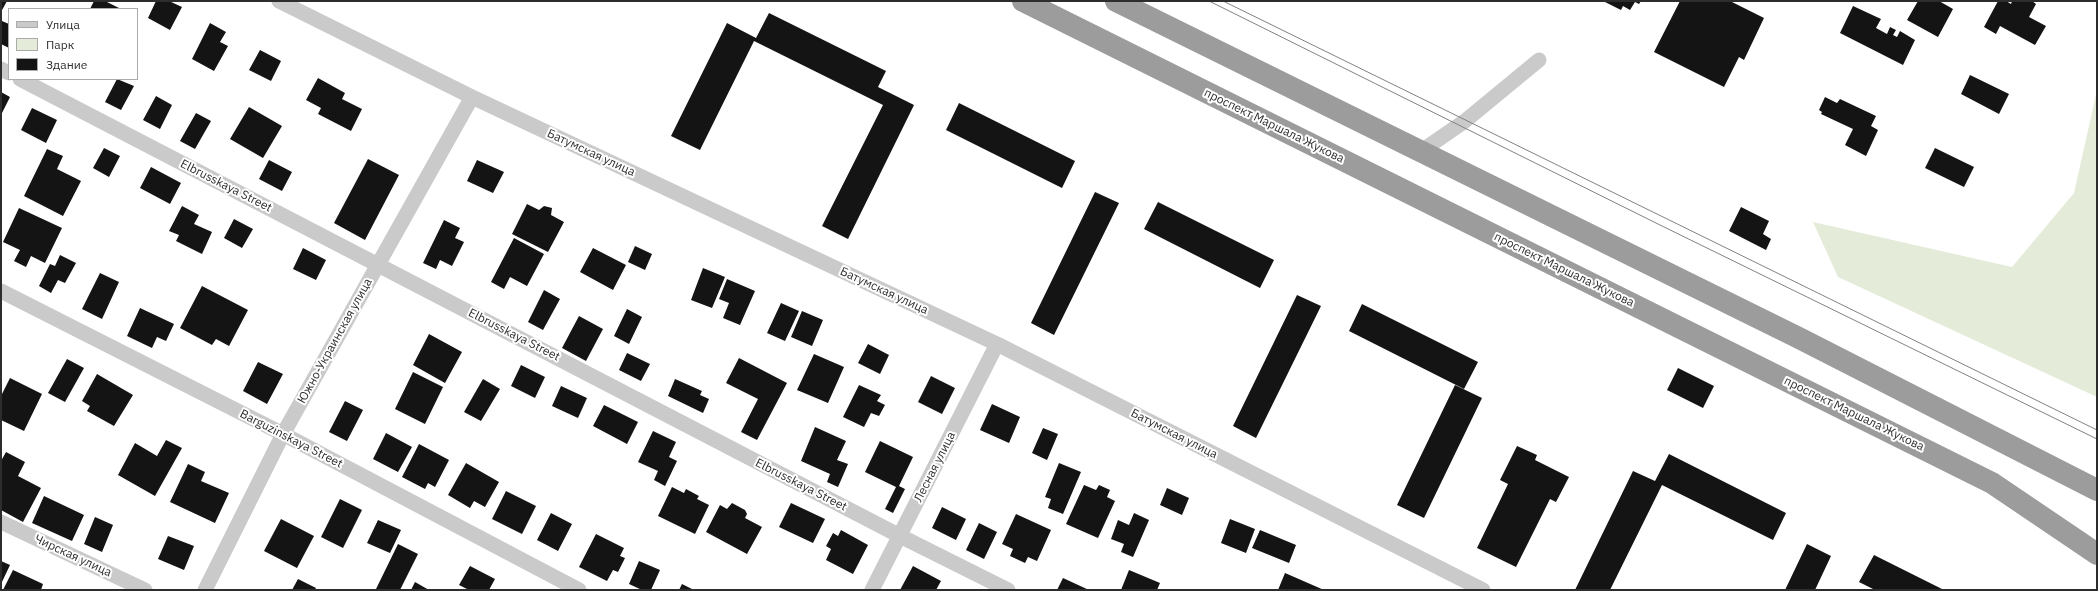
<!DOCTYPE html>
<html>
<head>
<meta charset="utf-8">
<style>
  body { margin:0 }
  #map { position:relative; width:2098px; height:591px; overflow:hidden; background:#fff; font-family:"IBM Plex Sans",sans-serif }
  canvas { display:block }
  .frame { position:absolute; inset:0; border:2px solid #2d2d2d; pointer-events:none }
  .legend { position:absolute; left:8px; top:8px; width:130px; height:72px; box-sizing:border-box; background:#fff; border:1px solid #ababab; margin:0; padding:5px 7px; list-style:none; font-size:12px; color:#2d2d2d }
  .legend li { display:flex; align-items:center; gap:8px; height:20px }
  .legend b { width:20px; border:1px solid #ababab }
</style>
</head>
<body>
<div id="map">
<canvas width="2098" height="591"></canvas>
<div class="frame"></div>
<ul class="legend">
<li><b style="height:5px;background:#cacaca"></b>Улица</li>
<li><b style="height:11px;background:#e4ecd9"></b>Парк</li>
<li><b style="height:11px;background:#141414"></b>Здание</li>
</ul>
</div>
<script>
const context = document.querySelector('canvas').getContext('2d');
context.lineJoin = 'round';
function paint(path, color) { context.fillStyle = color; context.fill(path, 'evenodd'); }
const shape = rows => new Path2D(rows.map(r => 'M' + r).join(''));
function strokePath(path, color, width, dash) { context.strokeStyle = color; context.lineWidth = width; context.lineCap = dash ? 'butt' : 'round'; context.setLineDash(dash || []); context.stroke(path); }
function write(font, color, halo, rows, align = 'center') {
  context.font = font + ' "IBM Plex Sans",sans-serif'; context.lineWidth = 4; context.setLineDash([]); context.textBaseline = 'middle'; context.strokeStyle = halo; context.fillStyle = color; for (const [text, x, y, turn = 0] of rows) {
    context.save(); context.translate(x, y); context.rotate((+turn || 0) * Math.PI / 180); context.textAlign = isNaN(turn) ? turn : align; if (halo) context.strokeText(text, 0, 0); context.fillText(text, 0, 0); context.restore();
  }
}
const green = shape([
  [2097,90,2097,397,1838,277,1813,222,2012,267,2074,193]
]);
const building = shape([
  [1,1,7,1,1,12],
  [94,1,105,1,121,9,90,9],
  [156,1,169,1,182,7,170,30,148,18],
  [1603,1,1641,1,1639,4,1635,2,1630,10,1623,6,1621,10],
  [1680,1,1730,1,1764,18,1744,60,1739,57,1724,87,1654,52],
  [1918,1,1939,1,1953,9,1938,37,1907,20],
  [1998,1,2006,1,2011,4,2012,1,2032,1,2036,4,2029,17,2046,26,2035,45,2000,26,1996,34,1984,27],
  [1853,6,1881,19,1876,28,1887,34,1890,27,1896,30,1893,35,1897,37,1900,31,1915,40,1903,65,1840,33],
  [769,13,886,71,878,87,914,105,848,239,822,226,883,105,754,41,700,150,671,136,727,23,756,38],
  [2,21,9,24,9,48,1,44],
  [210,23,226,32,220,42,228,46,214,71,192,59],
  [260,50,281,61,271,81,249,70],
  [1970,75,2009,94,1999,114,1961,94],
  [318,78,345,93,342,99,362,109,351,131,318,114,321,108,306,100],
  [117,79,134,86,121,110,105,102],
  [1,92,10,97,1,115],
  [156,96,172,105,160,129,143,120],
  [1825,97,1837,103,1840,99,1876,116,1871,126,1878,130,1866,156,1845,145,1853,129,1821,114,1822,112,1819,110],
  [959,103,1075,161,1062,188,946,130],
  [249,107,282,126,263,158,230,139],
  [32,108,57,120,46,143,21,130],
  [196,113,211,121,195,149,180,141],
  [104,148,120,156,109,177,93,168],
  [1935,148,1974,167,1964,187,1925,168],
  [47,149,63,156,57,169,81,181,63,216,24,196],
  [368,159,399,175,365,240,334,223],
  [269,160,292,172,282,191,259,179],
  [477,160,504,172,493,193,467,181],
  [151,167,181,183,170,204,140,188],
  [1095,192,1119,203,1054,335,1031,323],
  [1158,202,1274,260,1260,288,1144,229],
  [527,204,539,210,544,206,552,208,551,215,564,222,548,252,512,234],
  [182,206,199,215,194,224,212,232,202,254,176,241,179,235,169,231],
  [1741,207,1769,221,1763,234,1771,239,1766,250,1729,231],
  [19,208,62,228,45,263,31,256,26,267,14,261,20,250,3,242],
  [234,219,253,229,242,248,224,238],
  [444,220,460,228,455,238,464,242,452,266,440,260,436,269,423,263],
  [514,238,544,254,527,286,510,277,504,289,491,282],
  [635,246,652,254,645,270,628,262],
  [303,248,326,260,316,280,293,269],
  [593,248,626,265,613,290,580,272],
  [60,255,76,263,65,283,58,280,51,293,39,286,50,264,55,266],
  [703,268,725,277,712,308,691,300],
  [100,273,119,282,102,319,82,309],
  [727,279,755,291,740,325,723,318,729,303,719,299],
  [202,286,248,310,229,346,216,339,212,345,180,328],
  [544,290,560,299,543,330,528,322],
  [1297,295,1321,306,1256,438,1233,426],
  [781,303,799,311,785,341,767,333],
  [1362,304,1478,362,1464,389,1349,331],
  [140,308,174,324,166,341,157,337,152,348,127,336],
  [627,309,642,317,629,344,614,336],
  [802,311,823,320,812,346,791,337],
  [579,316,603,329,586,361,562,348],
  [429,334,462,352,445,383,413,365],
  [868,344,889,355,880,374,858,363],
  [627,353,650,364,641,381,619,370],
  [814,354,844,367,828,403,797,390],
  [739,358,787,383,757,440,741,432,758,399,726,383],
  [67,359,84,368,65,402,48,393],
  [258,362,283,374,267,404,243,391],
  [521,365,545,377,535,398,511,386],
  [1678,368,1714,386,1703,408,1667,390],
  [413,372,443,387,425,424,395,409],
  [97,374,133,395,114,426,87,411,90,406,82,401],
  [931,376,955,388,942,414,918,402],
  [10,378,42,394,24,431,1,420,1,396],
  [483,379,500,389,481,421,464,412],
  [675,379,702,391,700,395,709,399,703,413,668,396],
  [859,385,881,395,877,401,885,405,879,416,871,413,864,427,843,417],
  [1455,385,1482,398,1424,518,1397,505],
  [561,386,587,398,578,418,552,406],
  [345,401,363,410,347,441,329,432],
  [992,404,1020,417,1009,443,980,430],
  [604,405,638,422,627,444,593,426],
  [815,427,846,441,837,460,848,464,838,487,827,482,830,474,801,461],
  [1043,428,1058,434,1047,460,1032,453],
  [653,431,676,442,669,457,677,461,665,486,654,480,658,471,638,462],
  [386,433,412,447,398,472,373,459],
  [166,440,182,448,155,496,118,475,135,443,157,456],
  [880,441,913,457,899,486,905,489,893,513,885,509,896,487,865,472],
  [419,444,449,460,435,487,428,483,425,489,402,477],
  [1517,446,1537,455,1535,460,1569,477,1556,502,1550,499,1516,567,1477,548,1508,484,1500,480],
  [6,452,25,462,18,476,41,488,23,522,1,510,1,461],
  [1669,454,1786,513,1773,540,1662,485,1610,590,1575,590,1633,471,1655,481],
  [466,463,499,482,485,507,474,501,470,508,448,495],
  [1059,463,1081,472,1063,514,1048,508,1051,499,1045,497],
  [188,464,205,472,201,481,229,493,215,523,170,502],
  [1084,485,1096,490,1099,485,1110,490,1107,497,1115,501,1098,538,1066,524],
  [672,487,684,493,686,489,699,496,697,499,709,505,695,534,658,516],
  [1167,488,1189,498,1182,515,1160,505],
  [506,491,536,506,522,534,492,519],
  [44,496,84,515,72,541,32,523],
  [340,499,362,510,343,548,321,537],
  [732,503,745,510,747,514,745,518,762,527,747,554,706,532,720,505,727,509],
  [791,503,825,519,813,543,779,527],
  [942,507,966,519,956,540,932,528],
  [551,513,572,524,558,551,537,540],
  [1134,513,1149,520,1133,557,1121,552,1124,544,1111,539,1118,520,1129,525],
  [1016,514,1051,530,1037,561,1028,557,1025,563,1010,556,1013,549,1002,544],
  [95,517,113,525,102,552,84,544],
  [281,519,314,536,297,568,264,551],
  [1230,519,1255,529,1246,553,1221,543],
  [378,520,401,530,390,553,367,543],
  [979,523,997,532,984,559,966,550],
  [841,530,868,545,853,574,826,560,831,549,826,546,833,533,838,536],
  [1260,530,1296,545,1289,563,1252,548],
  [596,534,624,548,620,556,625,558,618,572,613,570,607,581,579,567],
  [168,536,194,546,184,570,158,559],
  [398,544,418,554,400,590,378,590,376,589],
  [1807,544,1831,556,1815,590,1785,590],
  [1874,555,1944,590,1875,590,1859,582],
  [1,561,10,565,1,584],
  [639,561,660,570,651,590,642,590,629,584],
  [470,566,495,579,489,590,469,590,459,585],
  [913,566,941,581,936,590,900,590],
  [13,570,43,584,41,590,3,590],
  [1129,570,1160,583,1157,590,1121,590],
  [1285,573,1324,590,1278,590],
  [1063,578,1089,590,1057,590],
  [298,579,316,588,315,590,292,590],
  [415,582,429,590,411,590],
  [682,584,694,590,679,590]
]);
const minor = shape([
  [279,1,472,97,997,344,1483,590],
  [1,69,9,73],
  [20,79,900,536,1008,590],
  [1420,152,1465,121,1539,60],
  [1,291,283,434,579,590],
  [1,522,145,590],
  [205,590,283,434,472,97],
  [872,590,997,344]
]);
const trunk = shape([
  [1023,1,1992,483,2097,554],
  [1116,1,1799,338,2097,490]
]);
const tram = shape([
  [1209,1,1660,225,2097,439],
  [1223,1,2097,430]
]);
const streetNames = [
  ["проспект Маршала Жукова",1274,126,26],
  ["Батумская улица",591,153,25],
  ["Elbrusskaya Street",226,186,27],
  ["проспект Маршала Жукова",1564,270,26],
  ["Батумская улица",884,291,25],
  ["Elbrusskaya Street",514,335,27],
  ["Южно-Украинская улица",335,341,-61],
  ["проспект Маршала Жукова",1854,414,26],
  ["Батумская улица",1174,434,27],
  ["Barguzinskaya Street",291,439,27],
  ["Лесная улица",935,467,-63],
  ["Elbrusskaya Street",801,485,27],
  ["Чирская улица",73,556,25]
];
paint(green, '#e4ecd9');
paint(building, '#141414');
strokePath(minor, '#cacaca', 15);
strokePath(trunk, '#9c9c9c', 22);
strokePath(tram, '#828282', 1);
write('12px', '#2d2d2d', '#fff', streetNames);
</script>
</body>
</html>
